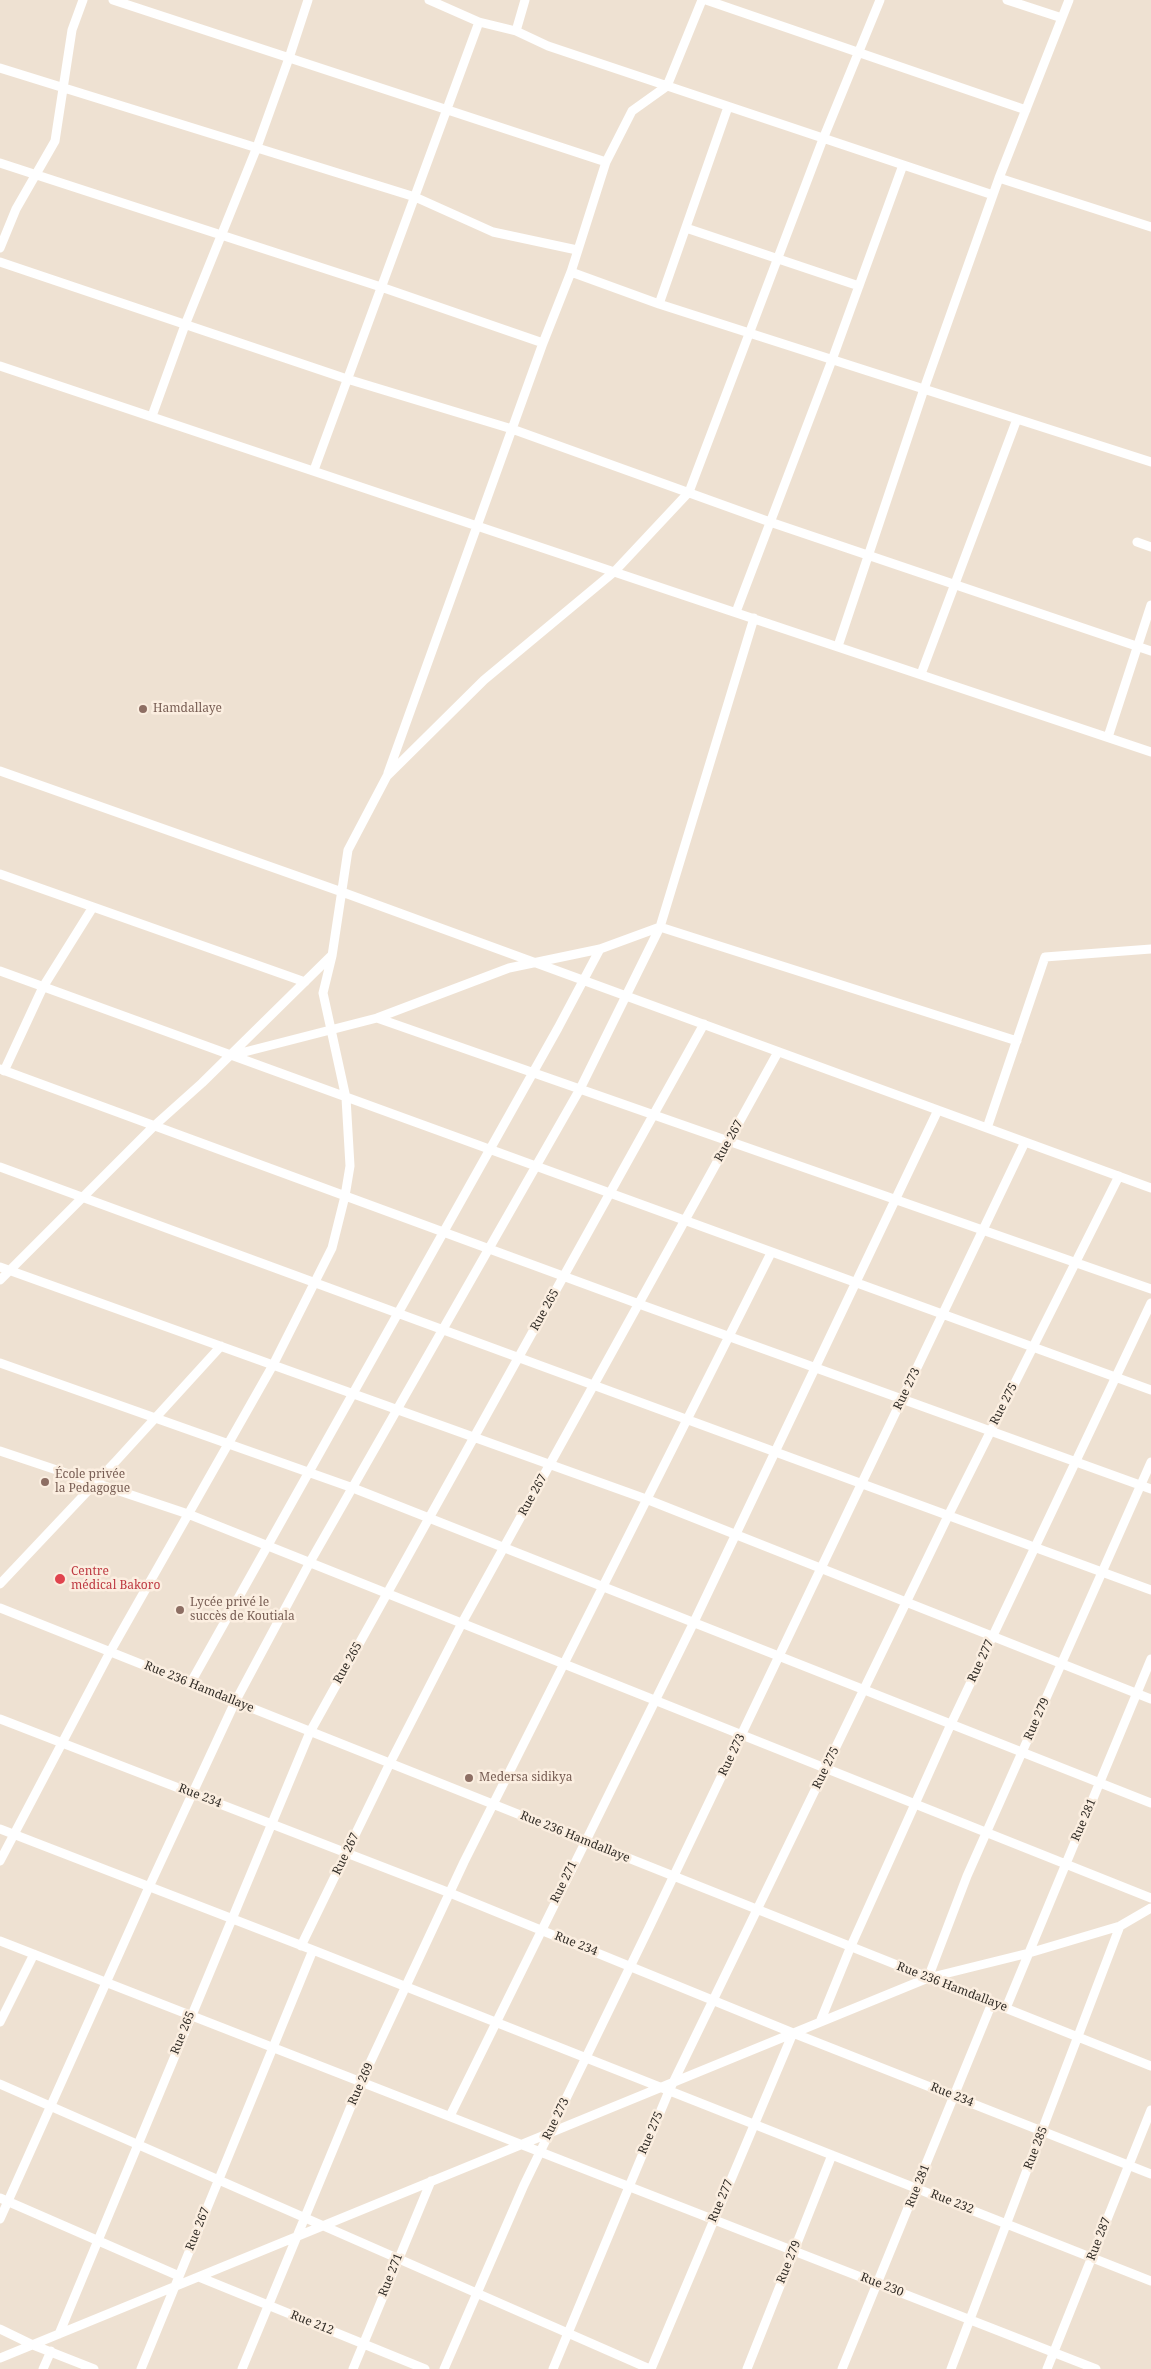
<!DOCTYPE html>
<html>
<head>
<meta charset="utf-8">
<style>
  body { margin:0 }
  canvas { display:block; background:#eee1d2 }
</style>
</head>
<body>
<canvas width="1151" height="2369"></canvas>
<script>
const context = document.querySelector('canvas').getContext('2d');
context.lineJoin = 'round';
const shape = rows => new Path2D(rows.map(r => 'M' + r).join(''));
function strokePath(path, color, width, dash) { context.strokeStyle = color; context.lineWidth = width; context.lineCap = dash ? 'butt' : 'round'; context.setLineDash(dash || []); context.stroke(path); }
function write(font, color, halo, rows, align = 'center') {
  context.font = font + ' "Noto Serif",serif'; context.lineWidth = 5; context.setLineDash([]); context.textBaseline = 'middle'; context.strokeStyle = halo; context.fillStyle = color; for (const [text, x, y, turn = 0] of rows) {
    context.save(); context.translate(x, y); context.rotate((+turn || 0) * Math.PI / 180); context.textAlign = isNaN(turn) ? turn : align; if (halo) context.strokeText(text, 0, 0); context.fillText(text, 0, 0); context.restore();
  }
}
const minor = shape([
  [113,0,606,162],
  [429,0,479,22,516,31,548,46,993,195],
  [706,0,1026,110],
  [1007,0,1062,18],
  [516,31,525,0],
  [0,68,415,197,493,232,577,250],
  [0,163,381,287,543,343],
  [999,178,1069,0],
  [686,228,859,286],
  [0,248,16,209,55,141,72,30,83,0],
  [0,262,347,379,512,429,770,522,1151,651],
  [571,272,659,304,1151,462],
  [659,304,728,107],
  [0,366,1151,752],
  [152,416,185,325,257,147,289,58,308,0],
  [314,470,479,22],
  [1137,542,1151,547],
  [736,612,832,360,903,165],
  [838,646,924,389,999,178,1151,227],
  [921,674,1017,419],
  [1108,737,1151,605],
  [0,771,342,892,1151,1188],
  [388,773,543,343,571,272,606,162,632,111,667,86,702,0],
  [0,874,305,982],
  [0,971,1151,1390],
  [377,1018,1151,1289],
  [229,1056,377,1018,509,968,600,949,660,927,1017,1041],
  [0,1069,639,1304,1151,1489],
  [4,1071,43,987,93,907],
  [987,1128,1045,957,1151,949],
  [0,1167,1151,1590],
  [0,1267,646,1499,1151,1699],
  [0,1280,154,1126,202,1083,331,956],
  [0,1363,353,1488,1151,1803],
  [0,1451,188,1514,1151,1898],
  [0,1584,117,1460,221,1346],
  [0,1608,1151,2066],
  [190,1684,558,1028,600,949],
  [0,1719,450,1893,793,2033,1151,2174],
  [0,1829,313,1950,1151,2281],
  [0,1861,110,1652,273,1365,332,1248,345,1196,350,1166,346,1098,323,993,332,956,348,850,387,776,484,680,615,571,689,492,823,139,880,0],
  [0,1941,1096,2369],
  [301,1946,390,1763,462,1623,778,1052],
  [928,1978,967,1876,1151,1462],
  [1006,2008,1151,1659],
  [0,2022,34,1954],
  [820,2022,851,1946,951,1724,1151,1303],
  [0,2084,650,2369],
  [450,2116,694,1622,938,1110],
  [0,2198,179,2276],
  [0,2219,149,1887,235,1702,310,1562,580,1089,660,927,754,618],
  [199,2277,425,2369],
  [0,2329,33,2345,94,2369],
  [59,2334,310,1732,704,1024],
  [0,2358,928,1978,1029,1953,1120,1926,1151,1908],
  [43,2369,51,2351],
  [141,2369,313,1950],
  [242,2369,361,2082,464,1862,771,1253],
  [353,2369,431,2181],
  [444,2369,524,2185,646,1934,1025,1142],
  [553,2369,669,2091,948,1516,1119,1176],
  [651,2369,793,2033],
  [747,2369,832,2155],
  [842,2369,992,2003],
  [951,2369,1120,1926],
  [1047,2369,1151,2110]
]);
const markers = [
  [143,709,5,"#8d6e63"],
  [45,1482,5,"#8d6e63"],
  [60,1579,6,"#e0444e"],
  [180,1610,5,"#8d6e63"],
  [469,1778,5,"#8d6e63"]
];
const educationNames = [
  ["Hamdallaye",153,709],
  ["École privée",55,1475],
  ["la Pedagogue",55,1489],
  ["Lycée privé le",190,1603],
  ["succès de Koutiala",190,1617],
  ["Medersa sidikya",479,1778]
];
const streetNames = [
  ["Rue 267",729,1141,-61],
  ["Rue 265",545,1310,-61],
  ["Rue 273",907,1389,-64],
  ["Rue 275",1004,1404,-63],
  ["Rue 267",533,1495,-61],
  ["Rue 277",981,1661,-65],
  ["Rue 265",348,1663,-61],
  ["Rue 236 Hamdallaye",199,1687,22],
  ["Rue 279",1037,1719,-66],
  ["Rue 273",732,1755,-64],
  ["Rue 275",826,1768,-64],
  ["Rue 234",200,1796,21],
  ["Rue 281",1084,1820,-67],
  ["Rue 236 Hamdallaye",575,1837,22],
  ["Rue 267",346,1854,-64],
  ["Rue 271",564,1882,-64],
  ["Rue 234",576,1944,22],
  ["Rue 236 Hamdallaye",952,1987,21],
  ["Rue 265",183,2033,-68],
  ["Rue 269",361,2084,-66],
  ["Rue 234",952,2095,22],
  ["Rue 273",556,2119,-64],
  ["Rue 275",651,2133,-67],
  ["Rue 285",1036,2148,-69],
  ["Rue 281",918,2186,-68],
  ["Rue 277",721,2201,-67],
  ["Rue 232",952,2202,22],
  ["Rue 267",198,2229,-68],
  ["Rue 287",1099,2239,-69],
  ["Rue 279",789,2262,-68],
  ["Rue 271",391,2275,-68],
  ["Rue 230",882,2285,21],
  ["Rue 212",312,2323,22]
];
const healthNames = [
  ["Centre",71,1572],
  ["médical Bakoro",71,1586]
];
strokePath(minor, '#fff', 9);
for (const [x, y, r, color] of markers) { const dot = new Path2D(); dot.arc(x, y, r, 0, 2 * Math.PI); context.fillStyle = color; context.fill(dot); strokePath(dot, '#fbeee0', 2); }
write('12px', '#785e54', '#fbeee0', educationNames, 'left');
write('12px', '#322d27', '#fbeee0', streetNames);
write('12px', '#be3a42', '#fbeee0', healthNames, 'left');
</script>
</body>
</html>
